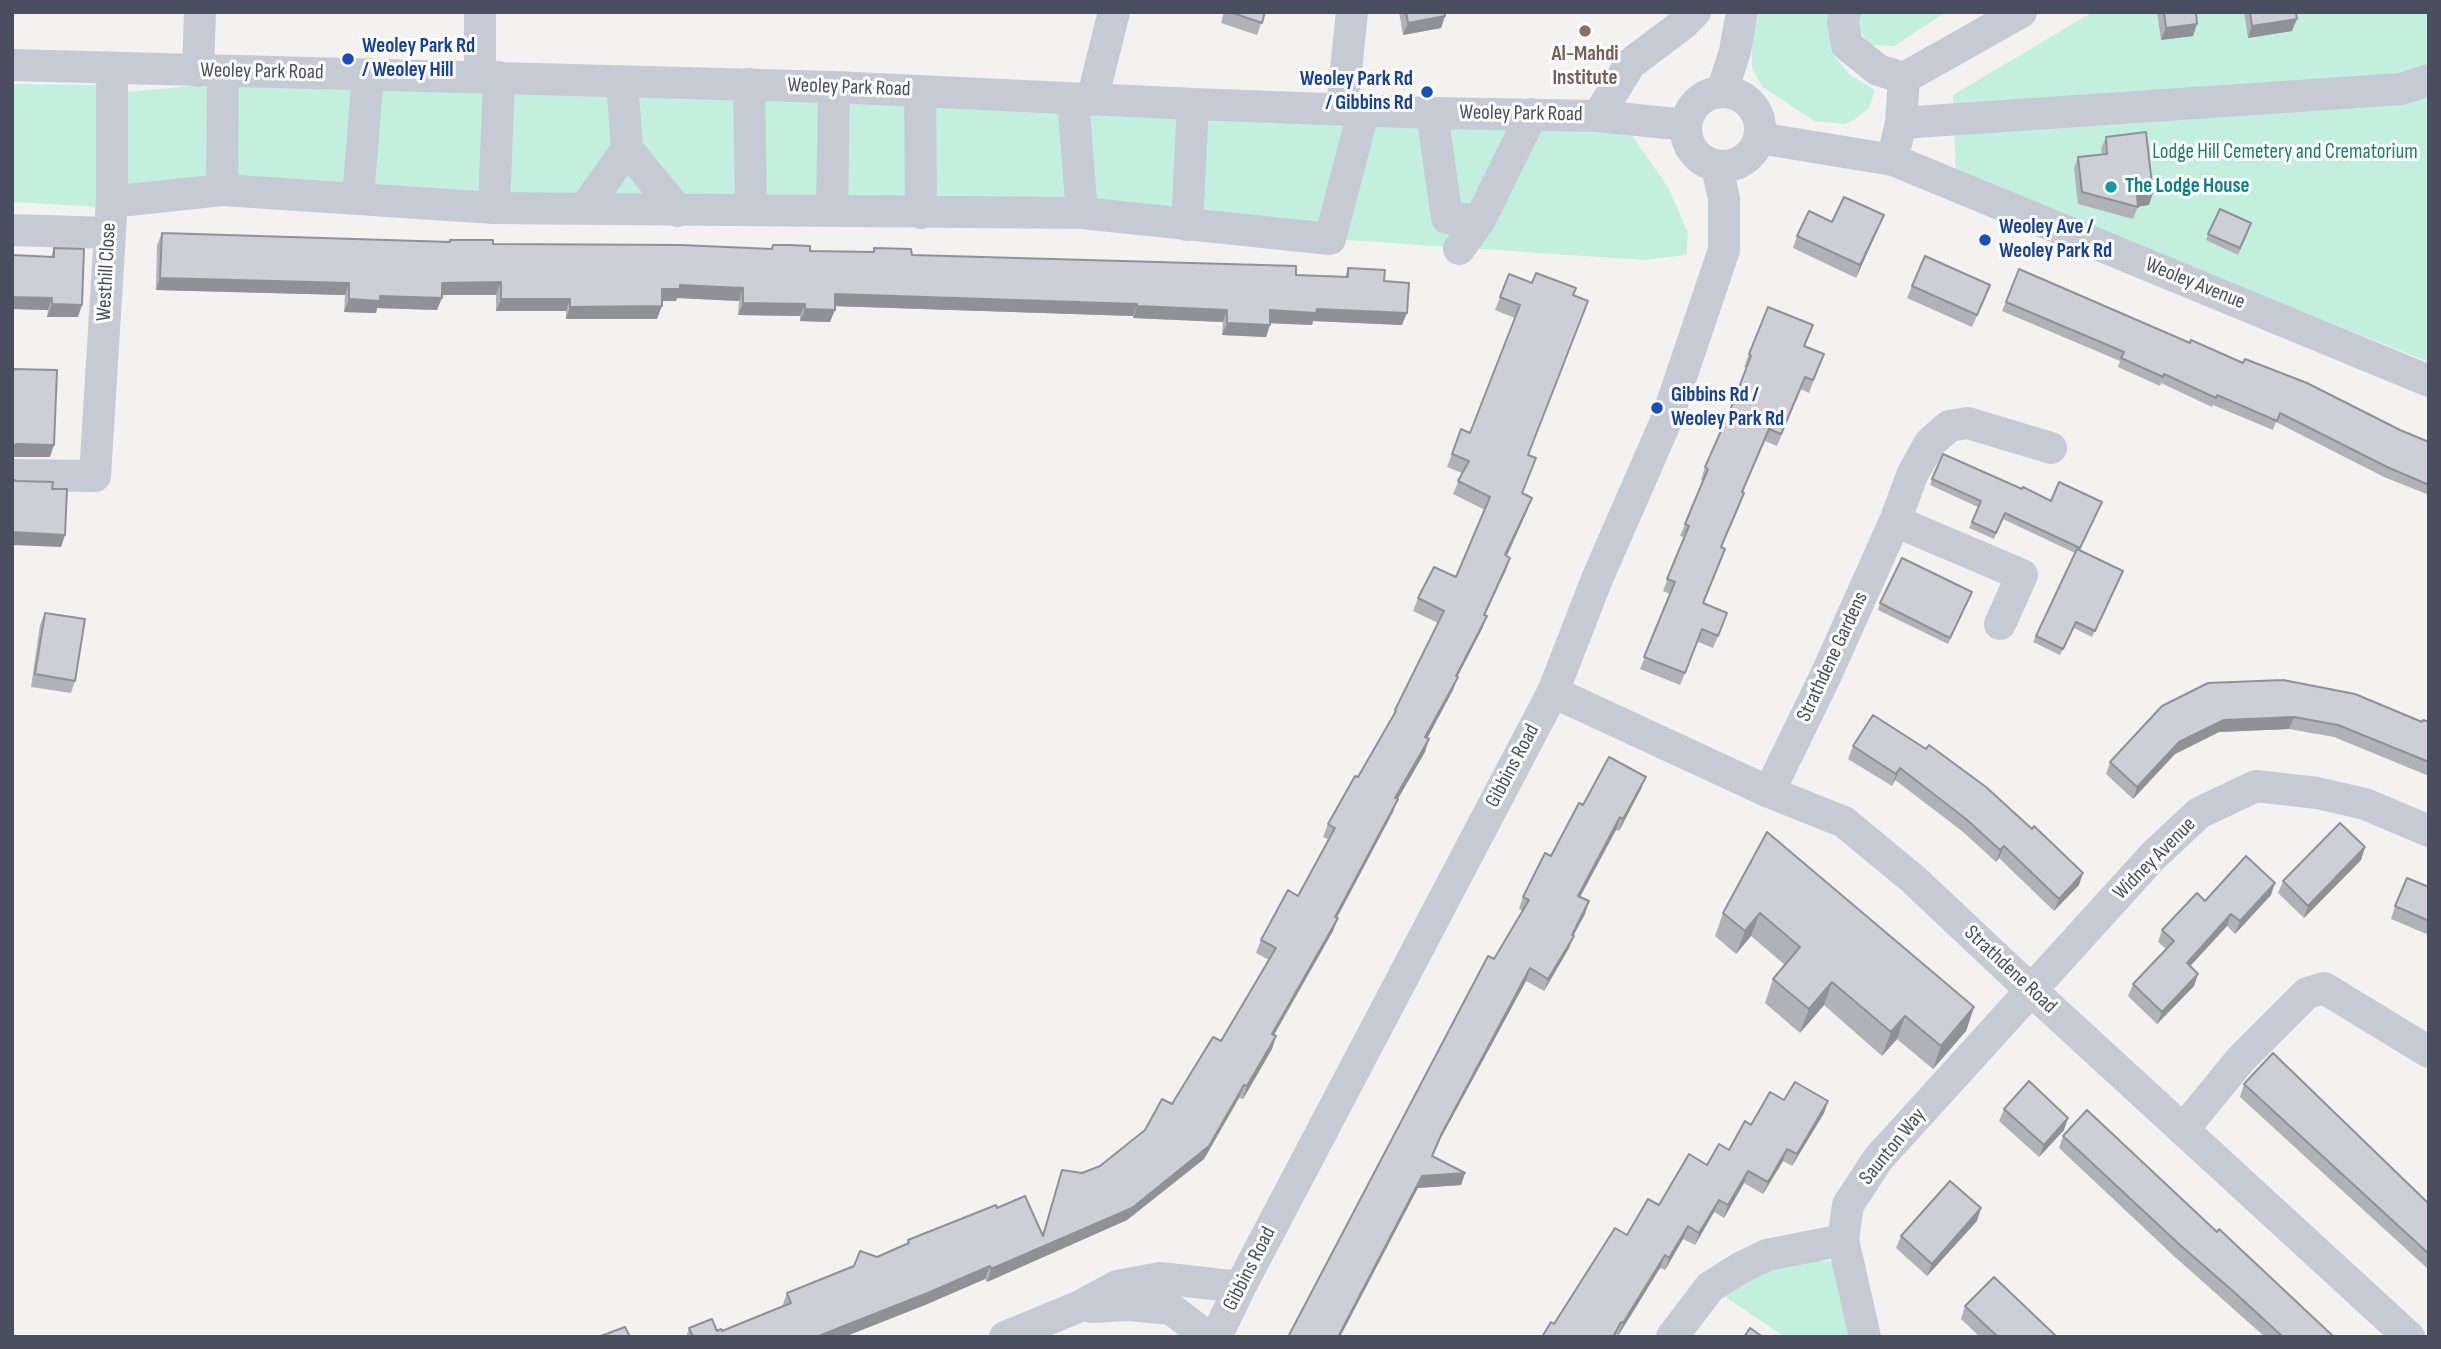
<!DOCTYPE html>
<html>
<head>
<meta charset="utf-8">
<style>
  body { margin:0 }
  #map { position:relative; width:2441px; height:1349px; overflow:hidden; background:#f3f2f1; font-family:"Sofia Sans Condensed",sans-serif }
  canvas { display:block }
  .frame { position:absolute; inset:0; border:14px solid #494f5f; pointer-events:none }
</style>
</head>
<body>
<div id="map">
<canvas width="2441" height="1349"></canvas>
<div class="frame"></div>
</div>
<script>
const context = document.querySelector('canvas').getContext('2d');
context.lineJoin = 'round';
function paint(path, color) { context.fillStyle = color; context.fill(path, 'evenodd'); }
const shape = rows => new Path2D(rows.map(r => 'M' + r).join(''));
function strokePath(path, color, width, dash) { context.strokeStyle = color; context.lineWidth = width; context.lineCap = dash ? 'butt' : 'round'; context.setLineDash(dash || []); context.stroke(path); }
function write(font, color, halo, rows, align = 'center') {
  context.font = font + ' "Sofia Sans Condensed",sans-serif'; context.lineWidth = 6; context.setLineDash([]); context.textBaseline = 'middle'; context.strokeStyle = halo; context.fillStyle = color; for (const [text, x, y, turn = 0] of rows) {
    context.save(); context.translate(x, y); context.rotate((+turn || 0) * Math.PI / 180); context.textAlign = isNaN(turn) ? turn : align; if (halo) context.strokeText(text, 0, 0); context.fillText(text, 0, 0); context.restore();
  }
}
const green = shape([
  [1759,12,1832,12,1828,30,1835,57,1850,75,1875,90,1869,108,1854,120,1845,124,1814,121,1763,87,1752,69,1752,43],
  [1861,12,1946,12,1894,46,1869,45,1858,26],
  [2093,12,2429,12,2429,362,1956,175,1953,95],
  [325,83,1627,128,1669,189,1688,233,1686,255,1644,260,1331,239,121,185,128,92,212,84],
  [12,84,98,85,102,207,12,202],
  [1805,1261,1834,1261,1854,1337,1785,1337,1721,1294,1764,1270]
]);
const minor = shape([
  [480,12,480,76],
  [1845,12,1843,23,1847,45,1878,70,1904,78],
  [12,65,834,87,1193,104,1432,113,1598,116,1686,125],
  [198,71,200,12],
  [622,81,627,149,678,211],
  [749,84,751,210],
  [920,91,921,213],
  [1722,92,1735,51,1742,12],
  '1686 129a37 37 0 1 1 74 0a37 37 0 1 1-74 0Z',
  [1073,99,1082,213],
  [1092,100,1114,12],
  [1342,108,1352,12],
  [1432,113,1447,218,1480,220],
  [1598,116,1630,64,1683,24,1695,12],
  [1901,123,2401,89,2429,80],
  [1759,138,1893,160,2429,381],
  [1896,144,1901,123,1904,78,2021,12],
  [222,190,223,72],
  [358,198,368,74],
  [129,200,222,190,494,208,1082,213,1330,239,1364,109],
  [494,208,499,77],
  [585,208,627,149],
  [832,209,834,87],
  [1187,225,1193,104],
  [12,230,109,233],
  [1459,249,1480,220,1532,114],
  [12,475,95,476,112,200,112,68],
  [1895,521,2022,575,2000,624],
  [1553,692,1769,792,1844,822,1913,879,2032,991,2409,1337],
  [1769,792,1826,675,1895,521,1913,473,1930,443,1949,426,1968,423,2051,448],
  [2183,1130,2240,1060,2307,993,2324,988,2429,1052],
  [1092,1307,1129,1305,1171,1309,1208,1337],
  [1005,1337,1078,1307,1117,1286,1160,1278,1240,1287],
  [1216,1337,1240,1287,1553,692,1597,579,1666,421,1724,250,1724,199,1717,166],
  [1672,1337,1710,1287,1740,1268,1767,1255,1843,1240],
  [1865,1337,1843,1240,1848,1205,1878,1159,2153,856,2199,813,2256,786,2317,793,2365,804,2429,831]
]);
const wall = shape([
  [1224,12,1265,12,1257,35,1221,23],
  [1399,12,1445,12,1445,16,1441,28,1403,35],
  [2157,12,2196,12,2193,36,2161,40],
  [2244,12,2296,12,2292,31,2248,38],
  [2106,137,2149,205,2138,206,2133,219,2078,204,2074,169,2078,157,2102,155,2101,149],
  [1832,222,1879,227,1856,278,1793,248,1797,236],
  [2249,230,2238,255,2206,240,2208,234],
  [162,233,449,242,450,240,493,244,771,249,773,245,810,251,873,252,874,248,912,255,1296,275,1345,277,1348,268,1384,281,1402,325,1313,321,1312,325,1270,323,1266,337,1222,335,1223,322,1133,318,1133,316,835,306,830,322,800,321,800,316,738,315,739,301,677,298,676,301,662,301,657,319,566,319,566,311,496,311,496,295,442,295,437,310,377,308,376,313,344,312,345,295,156,290,157,245],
  [54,248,78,317,47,317,48,310,12,309,12,255,51,257],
  [2019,269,2190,343,2243,363,2429,442,2429,495,2384,477,2276,422,2273,430,2213,405,2212,407,2161,383,2160,386,2118,367,2120,361,2002,311],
  [1509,274,1532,283,1573,295,1529,455,1522,493,1532,498,1527,511,1507,556,1510,558,1485,615,1487,616,1482,629,1457,677,1453,690,1427,738,1425,752,1397,799,1393,812,1337,918,1338,918,1333,931,1274,1035,1276,1036,1272,1049,1243,1099,1239,1098,1204,1159,1127,1220,987,1282,985,1279,925,1305,844,1337,686,1337,689,1328,722,1331,782,1307,787,1293,906,1245,908,1240,997,1208,1042,1235,1062,1170,1082,1173,1100,1166,1145,1130,1172,1104,1221,1041,1269,960,1256,953,1261,940,1298,896,1329,840,1323,837,1328,824,1358,777,1391,720,1395,710,1438,623,1413,611,1418,598,1456,577,1485,510,1453,494,1462,473,1447,467,1461,429,1470,433,1515,318,1495,310],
  [1912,286,1985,298,1972,327,1907,298],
  [1804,346,1824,354,1809,393,1801,389,1777,446,1765,441,1742,492,1740,505,1721,548,1725,549,1704,603,1723,625,1713,648,1698,642,1680,685,1640,669,1670,594,1663,591,1684,537,1680,536,1703,481,1701,480,1705,467,1729,413,1747,368,1744,367,1749,354],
  [1932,479,2022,489,2051,501,2099,508,2080,550,2123,571,2092,637,2074,628,2060,655,2033,642,2075,553,2003,519,1994,539,1969,528,1978,507,1930,485],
  [1972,592,1948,644,1878,610,1880,603],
  [45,613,75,681,71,693,31,687,40,625],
  [2162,706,2429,722,2429,776,2334,737,2289,729,2219,732,2175,754,2133,799,2106,774,2110,762],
  [1873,715,2079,885,2054,911,1999,858,1996,862,1962,831,1895,780,1892,786,1848,759,1853,746],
  [1646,777,1641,789,1619,831,1616,830,1580,897,1585,914,1573,936,1569,948,1544,991,1526,981,1437,1145,1432,1157,1465,1173,1461,1185,1418,1188,1494,959,1523,911,1519,909,1523,897,1551,856,1583,805],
  [1767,832,1974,1007,1966,1031,1933,1069,1897,1039,1882,1056,1824,1005,1800,1033,1765,1003,1773,979,1785,965,1751,936,1736,954,1715,936,1723,913],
  [2365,847,2361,860,2304,918,2278,893,2283,881],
  [2429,887,2429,935,2391,919,2395,906],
  [2271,895,2235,934,2227,926,2190,966,2198,974,2194,986,2157,1024,2128,996,2133,984,2166,949,2158,942,2162,930,2205,901],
  [2244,1084,2429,1204,2429,1270,2240,1097],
  [1784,1100,1828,1101,1824,1113,1792,1166,1783,1161,1763,1194,1744,1183,1724,1218,1714,1212,1695,1245,1683,1239,1665,1270,1660,1268,1618,1336,1616,1334,1615,1337,1542,1337,1554,1324,1627,1235,1659,1205,1707,1165,1729,1150,1751,1125],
  [2004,1109,2064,1130,2039,1157,1999,1121],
  [2063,1136,2217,1232,2334,1337,2265,1337,2175,1257,2059,1148],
  [1977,1221,1927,1276,1896,1248,1901,1236],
  [1965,1306,2057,1337,1980,1337,1961,1319]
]);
const shadedWall = shape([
  [1445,16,1441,28,1403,35,1408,23],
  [2297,19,2292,31,2248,38,2252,26],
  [2197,24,2193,36,2161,40,2166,28],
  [2153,193,2149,205,2136,207,2137,195],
  [1884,215,1879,227,1856,278,1860,265],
  [160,278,349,283,345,295,156,290],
  [501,282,496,295,438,295,442,283],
  [680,285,743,288,739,301,677,298,676,301,657,301,662,289],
  [835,294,1137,304,1133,316,831,306],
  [380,296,442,298,437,310,377,308,376,313,344,312,349,299],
  [12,297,52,298,48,310,12,309],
  [501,299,570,299,566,311,496,311],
  [743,303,805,304,800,316,738,315],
  [52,304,82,305,78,317,47,317],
  [662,306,657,319,566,319,570,307],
  [1137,306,1227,310,1223,322,1133,318],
  [805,309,835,310,830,322,800,321],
  [1317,309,1407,313,1402,325,1313,321,1312,325,1266,323,1270,310],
  [1227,323,1270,325,1266,337,1222,335],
  [17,444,54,445,50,457,12,457,12,446],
  [1532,498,1527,511,1501,568,1505,555],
  [12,532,65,535,61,547,12,545],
  [1510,558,1506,570,1479,628,1484,615],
  [1487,616,1482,629,1451,689,1456,676],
  [1458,677,1453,690,1421,750,1425,737],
  [2294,717,2289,729,2219,732,2175,754,2133,799,2137,787,2179,742,2224,720],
  [1429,739,1425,752,1391,811,1395,798],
  [1900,768,1895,780,1892,786,1896,774],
  [1646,777,1641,789,1619,831,1623,819],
  [1398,799,1393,812,1330,930,1335,917],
  [1620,817,1616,830,1574,908,1578,896],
  [2004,846,1999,858,1996,862,2000,850],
  [2365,847,2361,860,2304,918,2308,906],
  [2083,873,2079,885,2054,911,2059,899],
  [2275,883,2271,895,2235,934,2240,921],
  [1589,901,1585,914,1571,940,1574,936,1569,948,1544,991,1548,979],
  [1760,913,1751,936,1736,954,1745,931],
  [2231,914,2227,926,2182,975,2187,963],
  [1338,918,1333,931,1267,1047,1272,1034],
  [1530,968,1526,981,1437,1145,1427,1168,1442,1133],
  [2198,974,2194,986,2157,1024,2162,1012],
  [1832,982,1824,1005,1800,1033,1809,1009],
  [1974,1007,1966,1031,1933,1069,1941,1046],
  [1905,1016,1897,1039,1882,1056,1891,1032],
  [1276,1036,1272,1049,1243,1099,1247,1086],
  [1244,1085,1239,1098,1204,1159,1127,1220,987,1282,991,1269,1209,1146],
  [1828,1101,1824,1113,1792,1166,1797,1154],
  [2068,1118,2064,1130,2039,1157,2044,1145],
  [1787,1149,1783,1161,1763,1194,1768,1182],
  [1748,1171,1744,1183,1724,1218,1728,1205],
  [1465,1173,1461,1185,1418,1188,1340,1337,1338,1337,1422,1176],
  [1719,1200,1714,1212,1695,1245,1699,1233],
  [1981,1208,1977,1221,1927,1276,1932,1264],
  [1688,1226,1683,1239,1665,1270,1669,1258],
  [1665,1255,1660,1268,1618,1336,1623,1323],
  [990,1266,985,1279,925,1305,844,1337,816,1337]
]);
const building = shape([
  [1230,12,1265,12,1262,23,1230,12],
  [1406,12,1445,12,1445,16,1408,23,1406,12],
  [2164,12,2196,12,2197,24,2166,28,2164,12],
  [2250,12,2296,12,2297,19,2252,26,2250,12],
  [2146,132,2153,193,2137,195,2138,207,2082,192,2078,157,2107,154,2106,137,2146,132],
  [1844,197,1884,215,1860,265,1797,236,1809,211,1832,222,1844,197],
  [2220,209,2251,223,2240,248,2208,234,2220,209],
  [162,233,450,242,450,240,493,240,493,244,681,245,772,249,773,245,789,245,810,246,810,251,874,252,874,248,911,249,912,255,1296,266,1296,275,1348,277,1348,268,1385,270,1384,281,1409,283,1407,313,1317,309,1316,313,1270,310,1270,325,1227,323,1227,310,1137,306,1137,304,835,294,835,310,805,309,805,304,743,303,743,288,680,285,680,289,662,289,662,306,570,307,570,299,501,299,501,282,442,283,442,298,380,296,380,301,349,299,349,283,160,278,162,233],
  [54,248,84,249,82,305,52,304,52,298,12,297,12,255,54,257,54,248],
  [1925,256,1990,285,1977,315,1912,286,1925,256],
  [2019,269,2190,343,2191,340,2243,363,2245,359,2307,383,2400,430,2429,442,2429,485,2387,467,2280,413,2277,421,2217,395,2216,398,2164,374,2163,377,2121,358,2124,352,2006,302,2019,269],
  [1536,273,1576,288,1573,295,1588,301,1528,455,1536,458,1522,493,1532,498,1505,555,1510,558,1484,615,1487,616,1456,676,1458,677,1425,737,1429,739,1395,798,1398,799,1335,917,1338,918,1272,1034,1276,1036,1247,1086,1244,1085,1209,1146,1132,1208,991,1269,990,1266,930,1292,816,1337,693,1337,689,1328,712,1319,717,1331,721,1329,722,1331,791,1303,787,1293,854,1266,860,1251,877,1257,909,1243,908,1240,996,1205,997,1208,1025,1196,1043,1236,1062,1170,1082,1173,1100,1166,1145,1130,1162,1099,1172,1104,1213,1037,1221,1041,1276,948,1261,940,1288,890,1298,896,1335,828,1328,824,1355,776,1358,777,1396,711,1395,710,1444,611,1418,598,1434,567,1456,577,1490,497,1458,481,1469,461,1452,454,1461,429,1470,433,1520,305,1500,297,1509,274,1532,283,1536,273],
  [1768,307,1813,325,1804,346,1824,354,1813,380,1805,377,1781,434,1769,429,1742,492,1744,493,1721,547,1725,549,1703,603,1727,613,1718,636,1702,629,1685,673,1644,657,1675,582,1667,579,1689,526,1685,524,1708,469,1705,467,1729,413,1751,356,1749,354,1768,307],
  [12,369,57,370,54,445,17,444,12,446,12,369],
  [1943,454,2022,489,2023,487,2051,501,2059,482,2102,502,2080,548,2005,513,1996,533,1972,522,1981,501,1932,479,1943,454],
  [12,479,16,481,53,482,52,489,67,489,65,535,12,532,12,479],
  [2077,549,2123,571,2095,631,2076,622,2063,649,2036,636,2077,549],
  [1902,558,1972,592,1950,638,1880,603,1902,558],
  [45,613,85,619,75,681,35,674,45,613],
  [2283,680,2355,694,2422,722,2423,720,2429,722,2429,762,2338,725,2294,717,2224,720,2179,742,2137,787,2110,762,2162,706,2208,683,2283,680],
  [1873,715,1926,749,1929,745,1986,787,2032,829,2034,826,2083,873,2059,899,2004,846,2000,850,1966,819,1900,768,1896,774,1853,746,1873,715],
  [1609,757,1646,777,1623,819,1620,817,1578,896,1589,901,1572,935,1574,936,1548,979,1530,968,1442,1133,1432,1156,1465,1173,1422,1176,1338,1337,1288,1337,1488,956,1494,959,1529,900,1523,897,1545,853,1551,856,1579,803,1583,805,1609,757],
  [2340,823,2365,847,2308,906,2283,881,2340,823],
  [1767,832,1974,1007,1941,1046,1905,1016,1891,1032,1832,982,1809,1009,1773,979,1800,947,1760,913,1745,931,1723,913,1767,832],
  [2246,856,2275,883,2240,921,2231,914,2187,963,2198,974,2162,1012,2133,984,2174,941,2162,930,2197,893,2205,901,2246,856],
  [2407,878,2429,887,2429,921,2395,906,2407,878],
  [2273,1053,2429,1204,2429,1254,2244,1084,2273,1053],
  [2029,1081,2068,1118,2044,1145,2004,1109,2029,1081],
  [1795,1082,1828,1101,1797,1154,1787,1149,1768,1182,1748,1171,1728,1205,1719,1200,1699,1233,1688,1226,1669,1258,1665,1255,1623,1323,1621,1322,1613,1337,1542,1337,1551,1322,1554,1324,1615,1228,1627,1235,1648,1199,1659,1205,1689,1154,1707,1165,1719,1144,1729,1150,1745,1121,1751,1125,1770,1092,1784,1100,1795,1082],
  [2087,1110,2217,1232,2219,1229,2334,1337,2283,1337,2234,1292,2180,1245,2063,1136,2087,1110],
  [1950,1181,1981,1208,1932,1264,1901,1236,1950,1181],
  [1994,1277,2057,1337,1998,1337,1965,1306,1994,1277],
  [625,1327,630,1337,598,1337,625,1327],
  [1750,1328,1763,1337,1744,1337,1750,1328]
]);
const markers = [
  [1585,31,7,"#8d6e63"],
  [348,59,7,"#1a4fb4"],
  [1427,92,7,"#1a4fb4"],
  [2111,187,7,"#0f9aa8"],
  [1985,240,7,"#1a4fb4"],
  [1657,408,7,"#1a4fb4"]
];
const transitNames = [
  ["Weoley Park Rd",362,47],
  ["/ Weoley Hill",362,71],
  ["Weoley Park Rd",1413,80,"right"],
  ["/ Gibbins Rd",1413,104,"right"],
  ["Weoley Ave /",1999,228],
  ["Weoley Park Rd",1999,252],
  ["Gibbins Rd /",1671,396],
  ["Weoley Park Rd",1671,420]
];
const educationNames = [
  ["Al-Mahdi",1585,55],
  ["Institute",1585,79]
];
const streetNames = [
  ["Weoley Park Road",262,72,1],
  ["Weoley Park Road",849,88,2],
  ["Weoley Park Road",1521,114,1],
  ["Westhill Close",107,272,-87],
  ["Weoley Avenue",2195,284,22],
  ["Strathdene Gardens",1833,657,-65],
  ["Gibbins Road",1513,766,-62],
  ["Widney Avenue",2155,859,-45],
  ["Strathdene Road",2010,970,43],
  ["Saunton Way",1893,1147,-51],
  ["Gibbins Road",1250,1269,-63]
];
const parkNames = [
  ["Lodge Hill Cemetery and Crematorium",2285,153]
];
const cultureNames = [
  ["The Lodge House",2125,187]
];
paint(green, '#c2efde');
strokePath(minor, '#c6cad5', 32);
paint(wall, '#b1b2b8');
paint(shadedWall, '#909196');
paint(building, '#cecfd6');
strokePath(building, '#909196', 2);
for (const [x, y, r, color] of markers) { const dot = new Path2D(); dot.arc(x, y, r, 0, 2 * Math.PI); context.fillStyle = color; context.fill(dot); strokePath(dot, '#fff', 2.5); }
write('bold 21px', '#164399', '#fff', transitNames, 'left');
write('bold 21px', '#785e54', '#fff', educationNames);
write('21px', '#494f5f', '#fff', streetNames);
write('21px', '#1a8066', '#fff', parkNames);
write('bold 21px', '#0d838f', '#fff', cultureNames, 'left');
</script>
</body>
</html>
